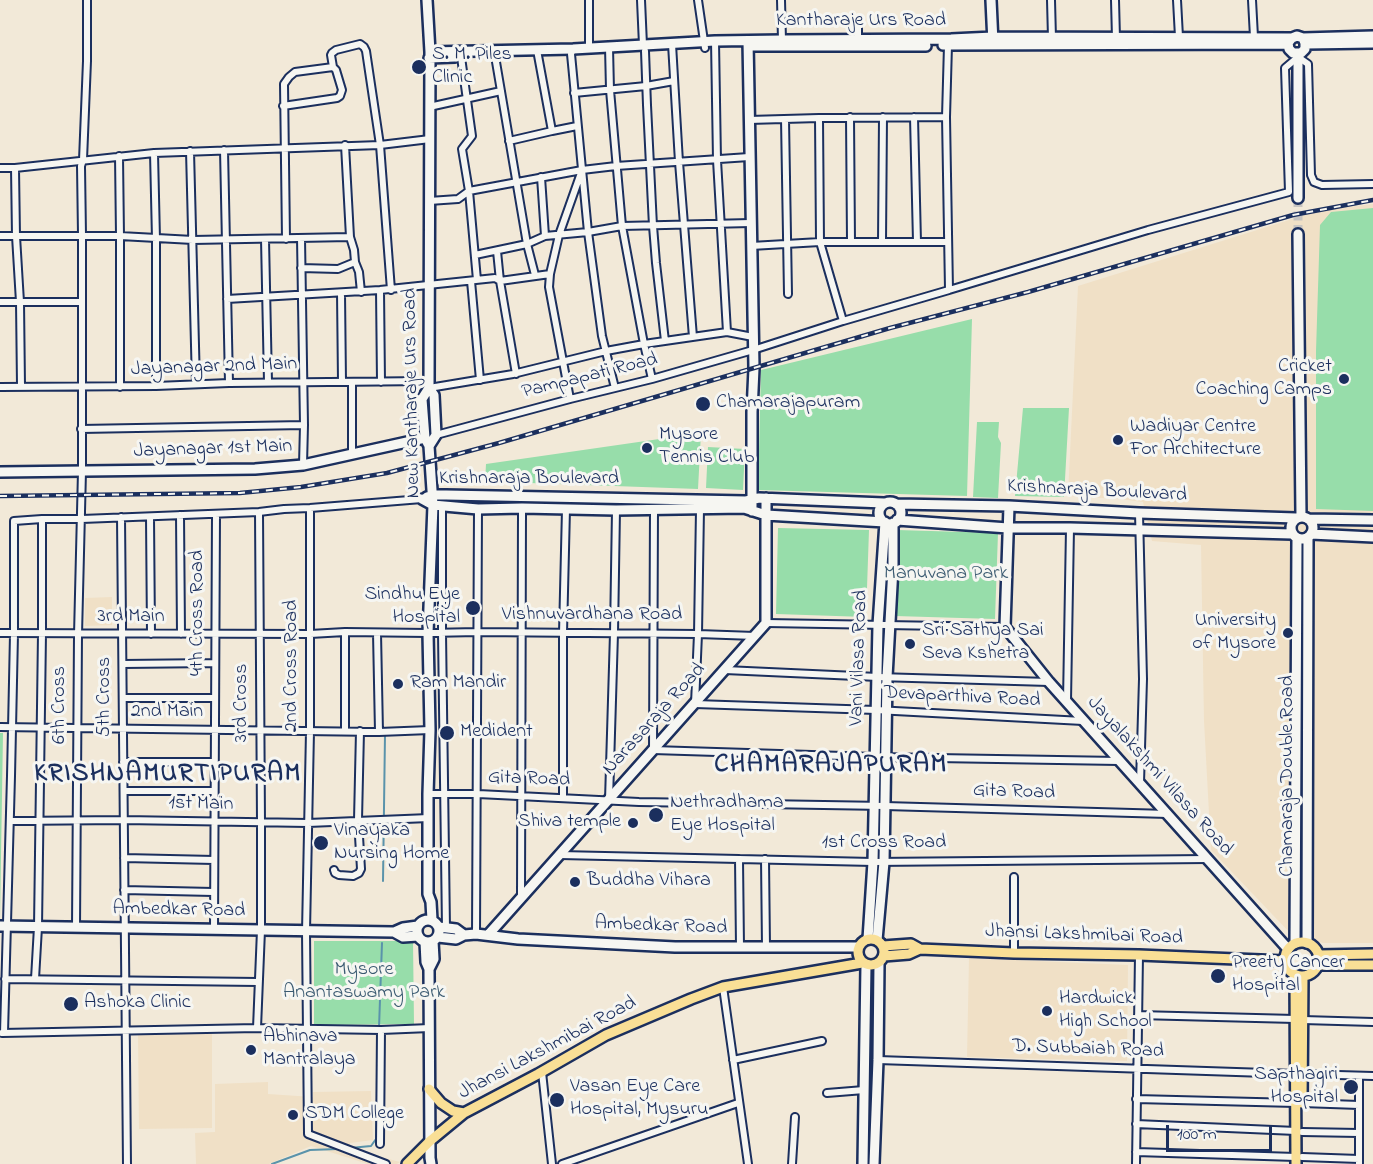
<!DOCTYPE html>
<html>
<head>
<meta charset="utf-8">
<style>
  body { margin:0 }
  #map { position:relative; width:1373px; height:1164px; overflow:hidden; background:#f2e9d8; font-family:"Indie Flower",sans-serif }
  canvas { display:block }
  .scale { position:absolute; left:1166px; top:1125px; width:106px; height:27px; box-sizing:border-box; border:3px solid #1b2f5e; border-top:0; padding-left:8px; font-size:18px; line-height:21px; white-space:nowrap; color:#1b2f5e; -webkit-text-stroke:4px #f6f6f2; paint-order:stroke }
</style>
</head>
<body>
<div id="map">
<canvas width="1373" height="1164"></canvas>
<div class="scale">100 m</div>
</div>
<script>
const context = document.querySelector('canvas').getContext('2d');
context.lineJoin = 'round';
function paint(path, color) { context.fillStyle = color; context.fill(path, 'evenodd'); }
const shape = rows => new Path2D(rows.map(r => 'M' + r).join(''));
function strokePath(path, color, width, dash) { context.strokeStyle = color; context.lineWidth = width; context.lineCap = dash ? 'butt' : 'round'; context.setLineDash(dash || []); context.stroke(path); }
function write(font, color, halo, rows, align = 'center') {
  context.font = font + ' "Indie Flower",sans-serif'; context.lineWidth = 6; context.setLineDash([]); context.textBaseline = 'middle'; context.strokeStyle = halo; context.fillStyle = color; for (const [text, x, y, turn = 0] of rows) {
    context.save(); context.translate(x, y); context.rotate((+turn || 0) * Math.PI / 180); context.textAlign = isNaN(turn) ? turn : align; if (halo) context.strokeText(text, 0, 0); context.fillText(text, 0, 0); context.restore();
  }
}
const built = shape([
  [1373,204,1373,943,1323,943,1290,933,1211,850,1204,721,1201,545,1152,541,1143,502,1120,499,1068,496,1078,286,1321,210],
  [112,597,112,625,85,626,85,598],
  [969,958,1128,965,1127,1061,967,1057],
  [138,1033,212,1034,212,1128,139,1129],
  [268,1082,268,1094,313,1097,313,1092,371,1091,373,1140,350,1143,350,1149,400,1162,397,1164,368,1164,311,1146,269,1164,196,1164,195,1133,215,1132,215,1084]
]);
const green = shape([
  [1373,208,1373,511,1316,509,1316,351,1320,225,1331,212],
  [972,319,967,496,758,490,761,370],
  [1023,408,1069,408,1064,497,1015,496],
  [977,422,999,422,998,437,1001,443,998,498,973,497],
  [701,433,698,489,530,483,485,483,486,464],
  [708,447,745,449,743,490,706,488],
  [778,528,869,530,866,617,776,614],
  [897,530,998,533,995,619,895,616],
  [0,733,3,733,0,919],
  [314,941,413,941,414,1024,314,1025]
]);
const stream = shape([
  [383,881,385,734],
  [379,1028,382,943],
  [350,1148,371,1146,376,1139,377,1099],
  [272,1164,310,1150,338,1149]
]);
const secondaryTunnel = shape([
  [1298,198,1298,234]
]);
const street = shape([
  [641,0,643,45],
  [698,0,705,48],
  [781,0,782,40],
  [1051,0,1052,38],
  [1115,0,1116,38],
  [1177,0,1179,37],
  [1252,0,1254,37],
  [858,40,858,20],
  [715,41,717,160,727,332],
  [672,44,679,162,693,337],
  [609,47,610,90,622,226,644,344,652,379],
  [589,48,589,0],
  [573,49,571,54,588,232,602,336,615,388],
  [537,50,552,131,577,126],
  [645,51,647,105,653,226,656,263,665,341],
  [495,56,527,244,535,275],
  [461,57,472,136,462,149,469,191,477,280],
  [574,93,646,86,674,81],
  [283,106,337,98,340,96,342,90,336,70,333,67,331,55,332,53,336,50,360,44,364,47,366,51,380,145,391,290],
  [429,107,501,91],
  [850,117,851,242],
  [914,117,917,242],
  [819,118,820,242,843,321],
  [785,119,788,294],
  [749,120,819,118,946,117],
  [509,141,552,131],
  [345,145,350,237,354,250,355,262,359,272,361,292],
  [224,150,229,383],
  [190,151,196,384],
  [154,153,156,239,156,386],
  [119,156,120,236,120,387],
  [0,168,15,168,154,153,380,145,430,139],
  [15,168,16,236,20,302,21,386],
  [541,177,545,236],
  [429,201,458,199,469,191,582,170,616,166,749,157],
  [0,236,120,236,193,240,350,237],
  [301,238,304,425,303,465],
  [265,239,268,382],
  [286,239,284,84,289,77,295,72,333,67],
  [882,242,883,117],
  [751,246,820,242,948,242],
  [497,251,500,281,516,374],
  [475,255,527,244,545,236,588,232,622,226,751,223],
  [301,268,338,269,355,262],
  [550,274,549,287,570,399],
  [471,281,480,380],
  [380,290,381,382],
  [949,290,1148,230,1289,192,1285,68,1298,57,1308,64,1311,175,1314,182,1322,185,1373,184],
  [341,293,342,382],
  [227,299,380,290,495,278,500,281,550,274,559,235,582,170],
  [0,302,82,302],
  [352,382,352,455],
  [0,387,156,386,229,383,429,381],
  [429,388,513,374,606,351,644,344,727,332,753,337],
  [81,429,304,425],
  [436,435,570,399,652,379,753,350,843,321,949,290,946,117,948,45],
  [442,506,442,633,446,928],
  [310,508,310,731,306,932,308,1134,386,1164],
  [654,509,653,750,875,757,1119,761],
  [700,509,698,634,695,704,876,710,1083,721],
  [1139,513,1143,679,1140,783],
  [180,515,181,634],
  [121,517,127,1164],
  [150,517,151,634],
  [766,623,1005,627],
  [345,632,345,731],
  [0,633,310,634,345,632,428,633,478,632,698,634,755,636],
  [377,633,379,732],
  [123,664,215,663],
  [725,670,878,677,1049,682],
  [123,698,215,698],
  [1067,701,1070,528],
  [0,727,379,732,430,730],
  [123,762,214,762],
  [124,791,214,791],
  [428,794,478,794,639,802,885,806,1168,814],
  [563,798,563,633,566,509],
  [609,800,614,633,616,510],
  [10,821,124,820,308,823,429,818],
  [560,855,873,862,1208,859],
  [124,858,214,860],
  [739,859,740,947],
  [765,859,766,947],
  [334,870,335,873,339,875,353,876,359,873,361,869,358,820,360,731],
  [124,890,213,892],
  [521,898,522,508],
  [76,927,78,635,82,471,82,235,81,166,83,160,87,61,87,0],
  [214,929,216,514],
  [476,934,478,509],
  [1014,953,1014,877],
  [5,979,258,982],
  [35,979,38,927,42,633,42,519],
  [723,987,748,1164],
  [1138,1015,1295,1019],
  [1303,1020,1373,1022],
  [257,1028,261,930,261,822,259,512],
  [2,1033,257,1028,381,1030,430,1028],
  [4,1033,11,776,14,634,14,521,42,519,82,519,259,512,284,509,310,508,422,499],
  [733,1060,822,1041],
  [878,1060,1296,1074],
  [542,1072,552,1164],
  [1303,1074,1373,1076],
  [1359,1076,1359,1164],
  [827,1093,864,1090],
  [1136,1099,1296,1103],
  [1302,1103,1359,1105],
  [1136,1124,1296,1131],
  [1302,1132,1359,1133],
  [380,1144,381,1030],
  [1136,1152,1296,1157],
  [1302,1157,1359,1159],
  [562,1164,738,1103],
  [792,1164,795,1117],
  [1136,1164,1139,955]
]);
const secondary = shape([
  [427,0,430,52,429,388,434,395,436,435,429,446,433,505,428,633,430,730,428,794,428,894,431,902,432,920],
  [991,0,993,43],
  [1303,38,1373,36],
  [748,41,754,368,752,412,752,511],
  [1306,44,1373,43],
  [943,45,1288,44],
  [754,46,926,46],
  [430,52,573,49,715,41,782,40,951,39,993,37,1292,38,1297,36,1303,38,1305,43,1305,49,1301,53,1293,53,1289,49,1288,43,1292,38],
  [429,58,455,57],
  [1298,198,1298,54],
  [1298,234,1301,516],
  [428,444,425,438,422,399,429,388],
  [0,472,255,469,303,465,425,438],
  [427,497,433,495,446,495,746,501,759,498,884,503],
  [422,499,433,505,478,509,522,508,616,510,744,508,766,515,885,522,878,625,873,862,868,939],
  '879 513a11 11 0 1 1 22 0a11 11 0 1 1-22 0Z',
  [896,504,1009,506,1139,513,1296,518],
  [1009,506,1005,627,1049,682,1288,949],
  '1291 528a11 11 0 1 1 22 0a11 11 0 1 1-22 0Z',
  [1308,519,1373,520],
  [897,520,1008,528,1070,528,1292,534],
  [1311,534,1373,537],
  '417 931a11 11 0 1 1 22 0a11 11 0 1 1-22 0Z',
  [0,926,394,932,403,937,418,936],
  [439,927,456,929,464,935],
  [394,932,403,928,418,926],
  [488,935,766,623,766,498],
  [438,937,456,939,464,935,476,934,518,939,675,947,858,947],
  [877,940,884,862,887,677,893,567,893,523],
  [425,942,426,962,429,969,430,1158,431,1164],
  [1295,943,1297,538],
  [1307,943,1308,537],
  [429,969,434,959,433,941],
  [863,1164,866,965],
  [874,1164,878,1060,879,963]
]);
const primary = shape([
  '858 952a13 13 0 1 1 26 0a13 13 0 1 1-26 0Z',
  '1285 959a17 17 0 1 1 34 0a17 17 0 1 1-34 0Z',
  [883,946,911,944,920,949],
  [1318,955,1373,954],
  [884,956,909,954,920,949,1014,953,1139,955,1285,961],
  [1318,965,1373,965],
  [1295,975,1296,1164],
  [429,1089,441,1103,453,1111,464,1113],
  [1302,1103,1303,976],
  [407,1164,430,1141,464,1113,538,1074,606,1035,691,999,723,987,862,963]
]);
const rail = shape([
  [0,496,240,493,301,487,387,473,499,443,890,328,1028,292,1293,215,1373,200]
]);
const markers = [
  [419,67,8,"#1b2f5e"],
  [1344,379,6,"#1b2f5e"],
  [703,404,8,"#1b2f5e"],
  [1118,440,6,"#1b2f5e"],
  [647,448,6,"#1b2f5e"],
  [473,608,8,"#1b2f5e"],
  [1288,633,6,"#1b2f5e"],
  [910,644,6,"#1b2f5e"],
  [398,684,6,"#1b2f5e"],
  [447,733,8,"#1b2f5e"],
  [656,815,8,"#1b2f5e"],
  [633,823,6,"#1b2f5e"],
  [321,843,8,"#1b2f5e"],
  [575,882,6,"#1b2f5e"],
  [1218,976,8,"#1b2f5e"],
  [71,1004,8,"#1b2f5e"],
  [1047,1011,6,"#1b2f5e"],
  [251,1050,6,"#1b2f5e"],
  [1351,1087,8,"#1b2f5e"],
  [557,1100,8,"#1b2f5e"],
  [293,1115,6,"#1b2f5e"]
];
const streetNames = [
  ["Kantharaje Urs Road",861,22],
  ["Jayanagar 2nd Main",214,368,-2],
  ["Pampapati Road",590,377,-14],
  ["New Kantharaje Urs Road",413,393,-91],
  ["Jayanagar 1st Main",213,450,-2],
  ["Krishnaraja Boulevard",529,480],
  ["Krishnaraja Boulevard",1097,492,3],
  ["4th Cross Road",199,613,-90],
  ["Vishnuvardhana Road",592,616],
  ["3rd Main",131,618],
  ["Vani Vilasa Road",860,658,-88],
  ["2nd Cross Road",293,666,-90],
  ["5th Cross",106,697,-90],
  ["Devaparthiva Road",962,698,3],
  ["3rd Cross",243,703,-90],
  ["6th Cross",61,705,-90],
  ["2nd Main",167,713],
  ["Narasaraja Road",655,720,-48],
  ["Chamaraja Double Road",1289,776,-90],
  ["Jayalakshmi Vilasa Road",1159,777,48],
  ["Gita Road",529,780,2],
  ["Gita Road",1014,793,2],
  ["1st Main",201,805,1],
  ["1st Cross Road",884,844],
  ["Ambedkar Road",179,911,1],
  ["Ambedkar Road",661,927,2],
  ["Jhansi Lakshmibai Road",1084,936,2],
  ["Jhansi Lakshmibai Road",548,1049,-28],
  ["D. Subbaiah Road",1088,1050,2]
];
const poiNames = [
  ["S. M. Piles",432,56],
  ["Clinic",432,79],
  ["Cricket",1332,368,"right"],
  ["Coaching Camps",1332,391,"right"],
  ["Chamarajapuram",716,404],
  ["Wadiyar Centre",1130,428],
  ["For Architecture",1130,451],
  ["Mysore",659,436],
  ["Tennis Club",659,459],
  ["Sindhu Eye",460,596,"right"],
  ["Hospital",460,619,"right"],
  ["University",1276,622,"right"],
  ["of Mysore",1276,645,"right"],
  ["Sri Sathya Sai",922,632],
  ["Seva Kshetra",922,655],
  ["Ram Mandir",410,684],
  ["Medident",460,733],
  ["Nethradhama",670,804],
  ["Eye Hospital",670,827],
  ["Shiva temple",621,823,"right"],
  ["Vinayaka",334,832],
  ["Nursing Home",334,855],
  ["Buddha Vihara",587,882],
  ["Preety Cancer",1232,964],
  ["Hospital",1232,987],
  ["Hardwick",1059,1000],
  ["High School",1059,1023],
  ["Ashoka Clinic",84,1004],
  ["Abhinava",263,1038],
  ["Mantralaya",263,1061],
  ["Sapthagiri",1338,1076,"right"],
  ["Hospital",1338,1099,"right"],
  ["Vasan Eye Care",570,1088],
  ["Hospital, Mysuru",570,1111],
  ["SDM College",305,1115]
];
const parkNames = [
  ["Manuvana Park",946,575],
  ["Mysore",364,971],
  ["Anantaswamy Park",364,994]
];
const districtNames = [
  ["CHAMARAJAPURAM",831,767],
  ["KRISHNAMURTIPURAM",168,776]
];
paint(built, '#f0e0c6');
paint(green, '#97ddaa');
strokePath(stream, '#5a93ab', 2);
strokePath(secondaryTunnel, '#c7c4c0', 9, [9, 4.5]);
strokePath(street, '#1b2f5e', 10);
strokePath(secondary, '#1b2f5e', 14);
strokePath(primary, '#1b2f5e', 14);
strokePath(street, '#f6f6f2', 6);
strokePath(secondary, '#f6f6f2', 9);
strokePath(primary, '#f9df96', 9);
strokePath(rail, '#1b2f5e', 4.5);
strokePath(rail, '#f6f6f2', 2, [7]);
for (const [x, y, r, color] of markers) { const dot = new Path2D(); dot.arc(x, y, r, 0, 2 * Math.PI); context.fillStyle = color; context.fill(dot); strokePath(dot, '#f6f6f2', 2); }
write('20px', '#1b2f5e', '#f6f6f2', streetNames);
write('20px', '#1b2f5e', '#f6f6f2', poiNames, 'left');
write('20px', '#3a5a71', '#f6f6f2', parkNames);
context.letterSpacing = '1.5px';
write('bold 26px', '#1b2f5e', '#f6f6f2', districtNames);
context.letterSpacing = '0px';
</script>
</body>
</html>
